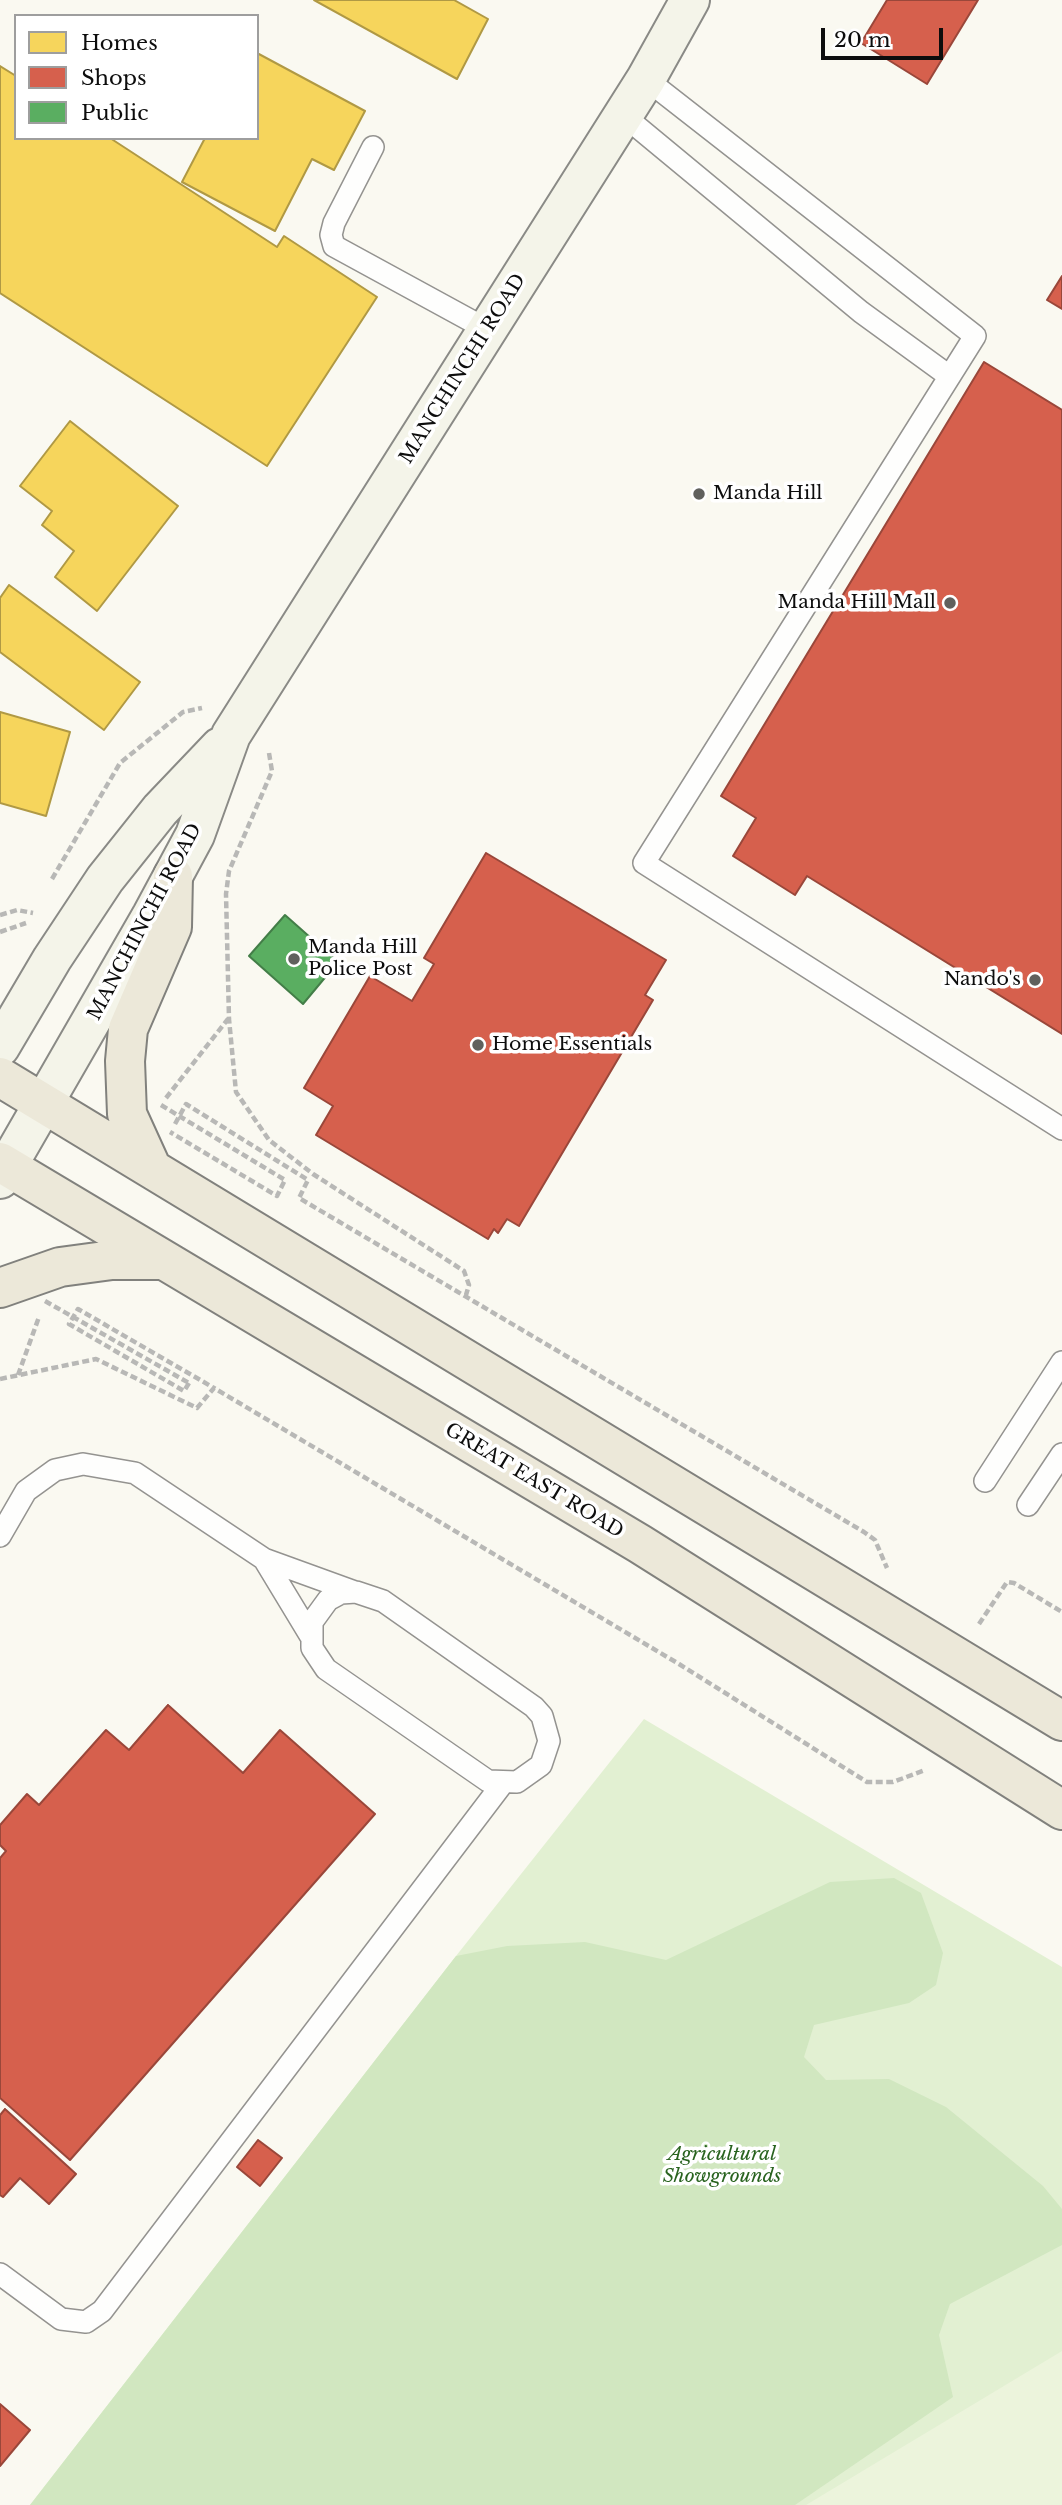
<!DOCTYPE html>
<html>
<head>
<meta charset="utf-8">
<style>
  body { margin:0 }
  #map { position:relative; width:1062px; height:2505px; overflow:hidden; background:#faf9f1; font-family:"Libre Baskerville",serif }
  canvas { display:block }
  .legend { position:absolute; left:14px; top:14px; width:245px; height:126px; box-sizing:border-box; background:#fff; border:2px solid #9e9e9e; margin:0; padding:9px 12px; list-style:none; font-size:21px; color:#0d0d0d }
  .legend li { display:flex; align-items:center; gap:14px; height:35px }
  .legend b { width:35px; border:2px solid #9e9e9e }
  .scale { position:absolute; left:821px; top:28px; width:122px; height:32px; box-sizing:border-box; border:4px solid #0d0d0d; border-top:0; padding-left:9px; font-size:21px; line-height:24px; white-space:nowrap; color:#0d0d0d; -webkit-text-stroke:5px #fff; paint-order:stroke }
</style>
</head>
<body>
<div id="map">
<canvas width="1062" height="2505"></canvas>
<ul class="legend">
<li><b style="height:19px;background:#f6d55c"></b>Homes</li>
<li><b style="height:19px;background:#d6604d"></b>Shops</li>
<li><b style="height:19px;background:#5aae61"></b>Public</li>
</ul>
<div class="scale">20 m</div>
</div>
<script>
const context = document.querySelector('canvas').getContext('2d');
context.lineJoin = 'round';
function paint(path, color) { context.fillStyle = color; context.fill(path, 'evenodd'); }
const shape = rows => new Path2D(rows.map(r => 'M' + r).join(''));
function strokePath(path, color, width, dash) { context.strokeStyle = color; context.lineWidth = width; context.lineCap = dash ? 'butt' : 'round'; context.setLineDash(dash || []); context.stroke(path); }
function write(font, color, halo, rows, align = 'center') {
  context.font = font + ' "Libre Baskerville",serif'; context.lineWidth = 7; context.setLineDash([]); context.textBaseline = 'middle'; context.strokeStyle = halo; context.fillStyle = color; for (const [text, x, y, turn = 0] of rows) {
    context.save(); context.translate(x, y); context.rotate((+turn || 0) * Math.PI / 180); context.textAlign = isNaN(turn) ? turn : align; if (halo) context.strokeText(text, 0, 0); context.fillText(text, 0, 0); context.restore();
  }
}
const green = shape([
  [644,1719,1062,1967,1062,2505,30,2505,456,1956]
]);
const forest = shape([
  [894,1878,921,1893,943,1953,936,1985,909,2003,814,2025,804,2057,826,2080,889,2079,946,2107,1043,2186,1062,2209,1062,2245,950,2304,939,2335,953,2397,795,2505,30,2505,456,1956,507,1946,585,1942,666,1960,830,1882]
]);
const pitch = shape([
  [1062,2351,1062,2505,806,2505]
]);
const homes = shape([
  [314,0,454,0,488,19,457,79,314,0],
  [257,53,365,111,334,170,312,159,275,231,182,182,205,138,257,138,257,53],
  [0,66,16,76,16,138,110,138,277,247,284,236,377,297,267,466,0,293,0,66],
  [70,421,178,506,97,611,55,577,74,551,42,525,52,511,20,486,70,421],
  [9,585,140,682,104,730,0,652,0,598,9,585],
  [0,712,70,732,46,816,0,803,0,712]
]);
const shops = shape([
  [887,0,978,0,927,84,861,43,887,0],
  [1062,276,1062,309,1047,300,1062,276],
  [984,362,1062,410,1062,1034,807,876,795,895,733,856,756,818,721,796,984,362],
  [486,853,666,960,645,995,653,1000,519,1226,507,1219,498,1233,494,1229,488,1239,316,1135,333,1106,304,1088,370,976,412,1001,434,964,424,958,486,853],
  [168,1705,243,1773,280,1730,375,1814,70,2160,0,2098,0,1858,6,1851,0,1845,0,1825,27,1794,39,1805,106,1730,129,1750,168,1705],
  [5,2109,76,2174,49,2204,20,2178,3,2197,0,2195,0,2115,5,2109],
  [258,2140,282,2158,260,2186,237,2167,258,2140],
  [0,2404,30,2430,0,2466,0,2404]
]);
const public = shape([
  [285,915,338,962,303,1004,249,956,285,915]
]);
const path = shape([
  [269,753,272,771,229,871,226,894,229,1019,236,1092,269,1140,313,1174,464,1271,469,1285,466,1295],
  [52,879,120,763,183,712,202,708],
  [0,915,17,910,33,913],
  [0,932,26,923],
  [166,1098,228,1019],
  [175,1124,186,1104,308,1180,299,1198,864,1532,875,1540,887,1568],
  [18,1375,39,1317],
  [0,1379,96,1359,197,1408,214,1388,679,1664,867,1782,893,1782,925,1770],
  [189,1383,184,1391,69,1324,78,1309,214,1388],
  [979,1624,1007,1582,1014,1583,1062,1612]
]);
const service = shape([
  [646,79,975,336,644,863,1062,1129],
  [623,115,861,312,949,376],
  [373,147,334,223,331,235,334,246,488,330],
  [985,1481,1062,1362],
  [1028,1505,1062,1454],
  [0,1536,26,1491,55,1470,83,1464,135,1473,264,1559,355,1592],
  [264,1559,310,1635],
  [356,1592,383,1601,534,1707,542,1716,549,1741,541,1765,517,1782,488,1781,326,1669,312,1648,312,1622,328,1600,341,1593,356,1592],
  [0,2274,61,2319,86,2322,102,2311,503,1783]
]);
const secondary = shape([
  [0,1047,52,959,105,879,160,810,220,747],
  [0,1179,152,915,195,835,231,735,646,79,690,0]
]);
const primary = shape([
  [0,1077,1062,1721],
  [0,1162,640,1544,1062,1810],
  [152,1169,127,1114,125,1061,128,1029,172,927,173,876],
  [0,1288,60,1267,112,1260,164,1260]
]);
const pathBridge = shape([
  [161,1105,285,1180,277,1196,170,1132],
  [45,1301,189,1383]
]);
const markers = [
  [699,494,7,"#60605d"],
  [950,603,7,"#60605d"],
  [294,959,7,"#60605d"],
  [1035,980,7,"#60605d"],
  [478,1045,7,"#60605d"]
];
const streetNames = [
  ["MANCHINCHI ROAD",463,369,-58],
  ["MANCHINCHI ROAD",145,922,-62],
  ["GREAT EAST ROAD",534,1481,31]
];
const poiNames = [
  ["Manda Hill",713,494],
  ["Manda Hill Mall",936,603,"right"],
  ["Manda Hill",308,948],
  ["Police Post",308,970],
  ["Nando's",1021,980,"right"],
  ["Home Essentials",492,1045]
];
const parkNames = [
  ["Agricultural",722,2155],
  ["Showgrounds",722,2177]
];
paint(green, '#e2f0d2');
paint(forest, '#d1e7c0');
paint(pitch, '#ecf4dc');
paint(homes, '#f6d55c');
strokePath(homes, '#b09944', 2);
paint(shops, '#d6604d');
strokePath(shops, '#9a473a', 2);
paint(public, '#5aae61');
strokePath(public, '#437e48', 2);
strokePath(service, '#949390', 24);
strokePath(secondary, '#8a8a86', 42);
strokePath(primary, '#81817d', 42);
strokePath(path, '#b8b8b6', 4.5, [7, 3.5]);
strokePath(service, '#fefefd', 21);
strokePath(secondary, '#f4f4e9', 38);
strokePath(primary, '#ece8d9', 38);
strokePath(pathBridge, '#b8b8b6', 4.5, [7, 3.5]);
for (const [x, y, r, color] of markers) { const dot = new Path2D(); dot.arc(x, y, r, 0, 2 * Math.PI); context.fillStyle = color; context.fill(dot); strokePath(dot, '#fff', 2.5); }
write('19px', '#0d0d0d', '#fff', streetNames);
write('19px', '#0d0d0d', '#fff', poiNames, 'left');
write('italic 19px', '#29631f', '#fff', parkNames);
</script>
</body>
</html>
